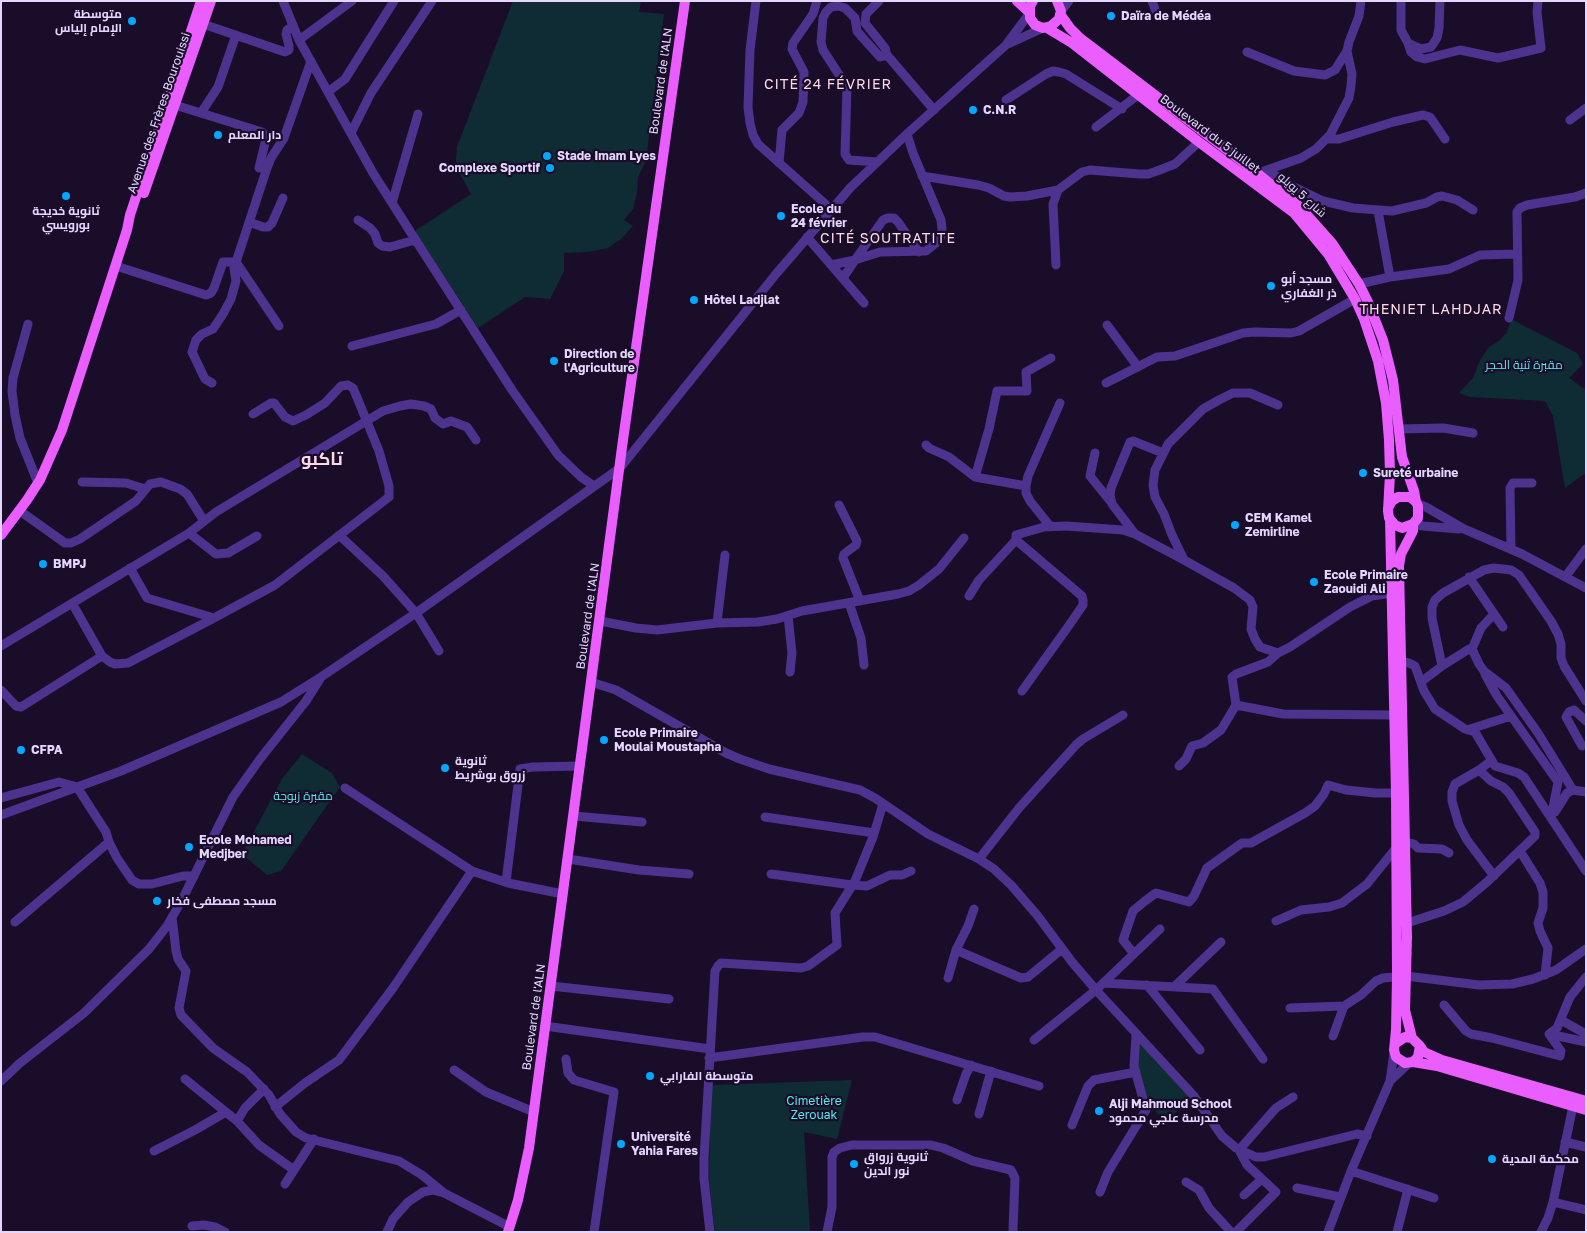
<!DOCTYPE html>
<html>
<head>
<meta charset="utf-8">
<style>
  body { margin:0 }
  #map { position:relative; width:1587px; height:1233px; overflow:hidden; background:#190d29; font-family:"Golos Text",sans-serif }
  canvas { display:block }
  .frame { position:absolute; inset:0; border:2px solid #e5d6ff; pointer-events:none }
</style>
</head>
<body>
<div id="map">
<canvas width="1587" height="1233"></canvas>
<div class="frame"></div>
</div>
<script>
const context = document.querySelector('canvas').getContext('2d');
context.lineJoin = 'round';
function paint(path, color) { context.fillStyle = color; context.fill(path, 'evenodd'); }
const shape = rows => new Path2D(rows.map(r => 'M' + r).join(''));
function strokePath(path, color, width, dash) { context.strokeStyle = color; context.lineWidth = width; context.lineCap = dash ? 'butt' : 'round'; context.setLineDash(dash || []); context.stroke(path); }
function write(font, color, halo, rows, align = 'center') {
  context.font = font + ' "Golos Text",Cairo,sans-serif'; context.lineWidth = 4.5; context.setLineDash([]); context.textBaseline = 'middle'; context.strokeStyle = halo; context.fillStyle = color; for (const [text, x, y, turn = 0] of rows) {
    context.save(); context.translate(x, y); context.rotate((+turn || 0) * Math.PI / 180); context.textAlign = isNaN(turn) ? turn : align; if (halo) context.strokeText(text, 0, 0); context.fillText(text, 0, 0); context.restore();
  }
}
const green = shape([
  [513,1,641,1,639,12,664,14,646,161,638,177,637,193,633,209,624,220,633,226,621,239,608,248,588,252,564,253,564,271,550,299,525,297,478,328,415,231,471,194,460,174,456,162,457,147],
  [1511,319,1577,353,1583,364,1569,378,1586,390,1586,475,1584,474,1565,488,1553,416,1545,401,1470,397,1459,393,1473,378,1480,360,1489,347,1500,340,1507,332],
  [302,754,332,773,340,787,281,871,267,875,242,854,282,779],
  [1141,1045,1192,1099,1164,1122,1155,1110,1150,1111,1138,1065,1138,1047],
  [852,1080,837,1139,804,1132,810,1232,715,1232,709,1182,710,1112,712,1085]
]);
const minor = shape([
  [283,1,299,40,373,173,413,236,512,390,558,455,581,477,594,486],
  [756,1,750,50,748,107,750,123,753,135,758,144,831,209],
  [879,1,866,14,865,23,885,48,887,55,934,110],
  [1152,1,1156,12],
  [1401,1,1401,30,1408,43,1411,52,1417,57,1425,59,1460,50,1498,58,1541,48,1537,12,1538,1],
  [1061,11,1069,1],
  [203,24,285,52,289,50,289,46,286,34,287,30,293,26],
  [299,40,352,1],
  [1408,43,1421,49,1431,47,1437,38,1439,28,1440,1],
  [1008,44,1043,28],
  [1247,52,1294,71,1325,75,1335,70,1347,51],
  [328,92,345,79,394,1],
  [1006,100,1046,74,1053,71,1059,72,1066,74,1122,109],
  [175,105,262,132,265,136,265,143,259,168],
  [201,113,218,87,236,35],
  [1570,120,1586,108],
  [1096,127,1138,95],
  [351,133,371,93,432,1],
  [1327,139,1339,139,1393,122,1423,115,1430,117,1445,139],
  [877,162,849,160,845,154,847,87,823,50,821,42,823,18,826,12,831,7,838,6,845,8,855,18,857,31,862,37,880,57,887,55],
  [779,163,782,130,799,113,803,102,804,72,792,49,793,43,813,14,817,1],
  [1267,170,1294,187,1323,201,1353,208,1392,211,1426,203,1437,197,1442,196,1457,200,1473,210],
  [922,176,978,185,989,188,1004,196,1010,197,1027,196,1058,190],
  [1255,177,1264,171,1301,158,1316,149,1330,135,1349,98,1351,86,1352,74,1347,51,1349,42,1359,16,1361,1],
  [392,203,418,114],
  [1378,211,1390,277],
  [358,220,370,228,375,234,378,243,382,246,390,247,415,240],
  [249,222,263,227,268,227,272,223,283,198],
  [807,237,864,303],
  [855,260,880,252,926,251,936,243,941,236,942,229,941,220,913,153,907,134],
  [855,260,883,220,888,218,894,218,898,222,919,252],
  [831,265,855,260,843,278],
  [1056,265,1053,204,1058,190,1082,172,1090,170,1139,174,1148,174,1157,171,1175,164,1199,142],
  [116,266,206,295,211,293,214,288,223,262,236,262,279,326],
  [1359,284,1390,277,1449,269,1480,255,1517,254],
  [1509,318,1518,280,1517,212,1520,208,1527,205,1575,197,1586,193],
  [28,324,13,378,12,391,15,415,20,438,38,483],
  [1107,325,1138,367],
  [352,346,436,324,461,310],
  [212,383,205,379,192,352,196,340,202,334,213,329,223,314,231,299,236,281,234,268,266,171,271,158,284,138,311,61],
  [1106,383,1157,357,1175,356,1243,333,1255,332,1291,333,1299,331,1355,299],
  [1278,405,1250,393,1233,393,1219,400,1203,409,1168,444,1155,470,1153,485,1155,497,1164,514,1172,535,1184,560,1234,588,1250,600,1253,607,1251,629,1255,639,1260,647,1278,653,1290,647,1350,607,1372,596,1391,593],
  [1399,429,1443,428,1473,433],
  [926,445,929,448,949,457,975,477,1026,486],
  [1095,453,1090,476,1111,502],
  [975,477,989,429,997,391,1027,391,1026,372,1051,358],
  [82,482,126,483,145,489],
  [1417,503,1426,507,1464,529,1522,554,1586,588],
  [839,505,857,541,856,545,844,554,843,558,860,601],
  [20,511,65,543,71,543,80,539,136,501,150,484,161,482,180,489,187,494,204,521],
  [1414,524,1423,526,1459,529],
  [1050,526,1030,501,1026,493,1026,486,1028,476,1060,403],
  [189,533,216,554,228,553,257,536],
  [1135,534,1112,504,1110,495,1111,488,1130,442,1133,441,1163,453],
  [339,535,383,576,416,613,439,651],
  [1511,549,1510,488,1513,483,1532,483],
  [130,568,147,598,214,618],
  [1566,576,1586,549],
  [1469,577,1503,627],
  [969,596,979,580,1016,540],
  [72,603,102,656,110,662,115,664,128,663,214,618,275,585,389,497,389,486,379,451,356,395,353,388,348,385,341,386,325,403,306,415,293,421,285,417,274,403,271,403,253,414],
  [849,603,861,638,864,665],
  [788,616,792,653,790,672],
  [600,621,636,628,657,630,717,623,758,622,777,619,802,611,898,594,909,591,919,585,939,569,964,538],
  [717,623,725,555],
  [1,646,189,533,216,512,383,411,400,406,411,404,424,406,431,409,435,418,443,424,451,421,467,427,476,440],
  [1472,649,1481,628,1494,614],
  [1403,662,1409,663,1415,666,1424,691,1435,709,1465,729,1475,732,1495,766,1518,773,1524,777,1586,871],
  [1442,666,1432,618,1432,607,1435,600,1443,593,1484,570,1494,568,1511,570,1519,575,1551,621,1558,634,1561,644,1561,658,1564,666,1586,701],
  [1485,674,1497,696,1558,782,1551,818],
  [591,682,616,690,726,753,740,759,769,769,860,790,875,798,928,834,979,859,994,869,1011,885,1037,915,1072,962,1096,990,1194,1096,1222,1136,1236,1148,1256,1157,1264,1157,1345,1137,1357,1134,1367,1136],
  [1421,682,1442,666,1469,649,1472,649,1479,664,1484,671,1506,688,1538,733,1573,790],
  [1,690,16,706,21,707,102,656],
  [1022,691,1070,624,1083,605,1083,600,1082,596,1016,540,1016,535,1044,527,1066,526,1123,530,1135,534,1184,560],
  [1236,705,1283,714,1394,715],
  [1470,729,1511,716],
  [1582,746,1566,717,1569,712,1574,710,1586,721],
  [1491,761,1479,770,1455,784,1452,792,1452,801,1459,825,1467,840,1494,876],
  [1179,766,1186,759,1192,746,1203,743,1221,730,1236,705,1232,677,1236,674,1268,662,1278,653],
  [345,788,472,871,508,883,563,894],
  [1,798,59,782,77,787,106,832,109,842,117,858,132,880,139,884,152,884,183,876,194,876],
  [1555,812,1567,793,1573,790,1586,792],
  [1,815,121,771,281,702,321,677,416,613,620,468,776,274,851,187,909,132,1006,45,1029,14],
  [574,816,642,822],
  [765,817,874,833],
  [1406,842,1414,844,1418,848,1442,849,1449,853],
  [1520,851,1540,883,1543,892,1543,908,1538,923,1540,931,1548,948,1545,975],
  [568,859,639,870,689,874],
  [979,859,1019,808,1076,745,1083,739,1123,715],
  [771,874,852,885,867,886,890,875,902,875,911,871],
  [506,882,520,769,533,767,580,766],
  [172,917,176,951,178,959,186,971,179,1008,181,1015,213,1048,247,1072,269,1095,280,1114,296,1132,306,1138,399,1161,422,1175,444,1193],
  [1276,921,1301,910,1329,907,1342,903,1367,884,1396,848],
  [15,922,109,842],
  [1407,923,1444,911,1463,902,1487,882,1535,836,1535,832,1509,793,1503,787,1491,781,1479,770],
  [956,950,1021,978,1028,977,1062,949],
  [1134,954,1123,940,1133,911,1145,901,1156,893,1189,902,1194,896,1207,868,1242,843,1251,843,1305,813,1315,806,1324,794,1328,785,1346,790,1375,793,1396,793],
  [948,978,956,950,968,926,974,909],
  [1103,983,1213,989,1263,1059],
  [1147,985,1200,1050],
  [551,986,669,999],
  [1174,987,1221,942],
  [1444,1005,1466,1031,1471,1034,1492,1038,1560,1056,1561,1051,1549,1034,1557,1028,1570,997,1586,977],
  [1290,1008,1344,1006],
  [1561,1020,1586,1034],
  [545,1026,710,1049],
  [1549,1034,1586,1042],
  [1333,1036,1344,1006,1361,995,1376,981,1383,978,1406,976,1479,985,1512,984,1533,979,1556,970,1586,949],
  [1034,1040,1096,990,1160,929],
  [709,1058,863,1037,875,1037,1039,1086],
  [566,1059,568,1073,574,1080,614,1092,594,1232],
  [454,1070,486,1092,534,1112],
  [185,1079,237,1121,259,1145,294,1170],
  [1,1081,20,1063,84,1013,149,949,167,926,182,900,233,797,260,759,306,701,320,679],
  [1390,1081,1409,1063],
  [957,1100,966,1074,971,1065],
  [275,1107,305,1083,339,1060,393,988,472,871],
  [979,1114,991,1071],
  [237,1121,245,1108,264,1089],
  [1072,1125,1088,1086,1094,1080,1136,1072],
  [1565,1142,1586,1147],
  [154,1151,195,1130,226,1112],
  [1351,1171,1434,1198],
  [1186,1182,1199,1190,1209,1208,1231,1232],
  [285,1184,314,1139],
  [1297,1188,1340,1197],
  [1100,1192,1108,1172,1146,1110,1134,1066,1136,1035],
  [1244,1195,1262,1179],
  [1553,1202,1586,1210],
  [192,1226,204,1225,215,1227,225,1232],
  [387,1232,393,1219,408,1202,423,1192,433,1190,444,1193,510,1227],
  [710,1232,704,1179,704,1158,715,971,718,966,721,963,801,968,808,966,837,945,835,913,855,881,873,837,883,804],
  [827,1232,832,1207,832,1157,834,1152,840,1148,852,1145,931,1145,943,1148,973,1161,1011,1170,1015,1178,1013,1230],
  [1236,1232,1276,1192,1247,1165,1239,1150,1276,1108,1293,1097],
  [1328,1232,1351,1171,1390,1081,1394,1053],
  [1397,1232,1408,1189],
  [1541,1232,1548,1218,1553,1202,1573,1106]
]);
const major = shape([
  [1017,1,1029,12],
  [1033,1,1030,6,1030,18,1035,25,1043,28,1051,26,1059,19,1061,11,1057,1],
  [1060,14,1070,28,1080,38,1239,159,1300,207,1332,243,1359,284,1368,302,1383,340,1393,380,1402,457,1414,491,1416,502],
  [1047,28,1072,43,1199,142,1294,213,1328,254,1355,299,1364,319,1378,361,1386,403,1389,440,1390,474,1388,511,1389,518,1395,525,1402,528,1413,524,1418,518,1418,506,1416,502,1410,497,1398,497,1392,501,1388,508],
  [144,193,211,1],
  [1390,519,1396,793,1397,976,1396,1030,1394,1050,1396,1057,1405,1063,1413,1062,1418,1057,1420,1046,1412,1038,1405,1037,1396,1043],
  [1,535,27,500,40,480,62,430,127,230,130,215,201,1],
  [1412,1038,1405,1010,1407,937,1399,566,1401,554,1413,531,1413,524],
  [1420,1046,1424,1052,1442,1060,1586,1101],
  [1413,1062,1437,1066,1586,1110],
  [508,1232,518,1200,529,1148,623,440,685,1]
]);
const markers = [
  [1111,16,5,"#02a7ff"],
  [132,21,5,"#02a7ff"],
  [973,110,5,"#02a7ff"],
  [218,135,5,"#02a7ff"],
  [547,156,5,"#02a7ff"],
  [550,168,5,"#02a7ff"],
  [66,196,5,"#02a7ff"],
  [781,216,5,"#02a7ff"],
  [1271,286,5,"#02a7ff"],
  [694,300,5,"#02a7ff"],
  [554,361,5,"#02a7ff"],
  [1363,473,5,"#02a7ff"],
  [1235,525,5,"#02a7ff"],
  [43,564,5,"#02a7ff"],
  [1314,582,5,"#02a7ff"],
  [604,740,5,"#02a7ff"],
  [21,750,5,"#02a7ff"],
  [445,768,5,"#02a7ff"],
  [189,847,5,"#02a7ff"],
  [157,901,5,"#02a7ff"],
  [650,1076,5,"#02a7ff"],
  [1099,1111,5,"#02a7ff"],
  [621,1144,5,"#02a7ff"],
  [1492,1159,5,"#02a7ff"],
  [854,1164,5,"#02a7ff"]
];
const poiNames = [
  ["متوسطة",122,14,"right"],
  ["الإمام إلياس",122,28,"right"],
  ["Daïra de Médéa",1121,16],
  ["C.N.R",983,110],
  ["دار المعلم",228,135],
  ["Stade Imam Lyes",557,156],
  ["Complexe Sportif",540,168,"right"],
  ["Ecole du",791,209],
  ["24 février",791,223],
  ["ثانوية خديجة",66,211,"center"],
  ["بورويسي",66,225,"center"],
  ["مسجد أبو",1281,279],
  ["ذر الغفاري",1281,293],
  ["Hôtel Ladjlat",704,300],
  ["Direction de",564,354],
  ["l'Agriculture",564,368],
  ["Sureté urbaine",1373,473],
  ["CEM Kamel",1245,518],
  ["Zemirline",1245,532],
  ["BMPJ",53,564],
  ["Ecole Primaire",1324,575],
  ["Zaouidi Ali",1324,589],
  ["Ecole Primaire",614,733],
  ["Moulai Moustapha",614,747],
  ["CFPA",31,750],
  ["ثانوية",455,761],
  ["زروق بوشريط",455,775],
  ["Ecole Mohamed",199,840],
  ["Medjber",199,854],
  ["مسجد مصطفى فخار",167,901],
  ["متوسطة الفارابي",660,1076],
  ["Alji Mahmoud School",1109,1104],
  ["مدرسة علجي محمود",1109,1118],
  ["Université",631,1137],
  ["Yahia Fares",631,1151],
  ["ثانوية زرواق",864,1157],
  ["نور الدين",864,1171],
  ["محكمة المدية",1502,1159]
];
const streetNames = [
  ["Boulevard de l'ALN",661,81,-82],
  ["Avenue des Frères Bourouissi",159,113,-71],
  ["Boulevard du 5 juillet",1210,134,37],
  ["شارع 5 يويلو",1302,195,42],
  ["Boulevard de l'ALN",588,616,-82],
  ["Boulevard de l'ALN",534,1017,-82]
];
const parkNames = [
  ["مقبرة ثنية الحجر",1524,365],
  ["مقبرة زبوجة",303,796],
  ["Cimetière",814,1101],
  ["Zerouak",814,1115]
];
const neighbourhoodNames = [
  ["CITÉ 24 FÉVRIER",828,85],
  ["CITÉ SOUTRATITE",888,239],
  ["THENIET LAHDJAR",1431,310]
];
const districtNames = [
  ["تاكبو",322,459]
];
paint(green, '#0f2c34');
strokePath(minor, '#4d338d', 9);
strokePath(major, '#ea5dff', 10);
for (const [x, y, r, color] of markers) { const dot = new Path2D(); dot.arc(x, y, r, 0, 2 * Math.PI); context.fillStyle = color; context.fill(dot); strokePath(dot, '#190d29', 2); }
write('bold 12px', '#e5d6ff', '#190d29', poiNames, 'left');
write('12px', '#e5d6ff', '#190d29', streetNames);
write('12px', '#54edec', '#190d29', parkNames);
context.letterSpacing = '1px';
write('14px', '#ffd8e7', '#190d29', neighbourhoodNames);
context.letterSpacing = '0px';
write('bold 18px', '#ffd8e7', '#190d29', districtNames);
</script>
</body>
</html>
